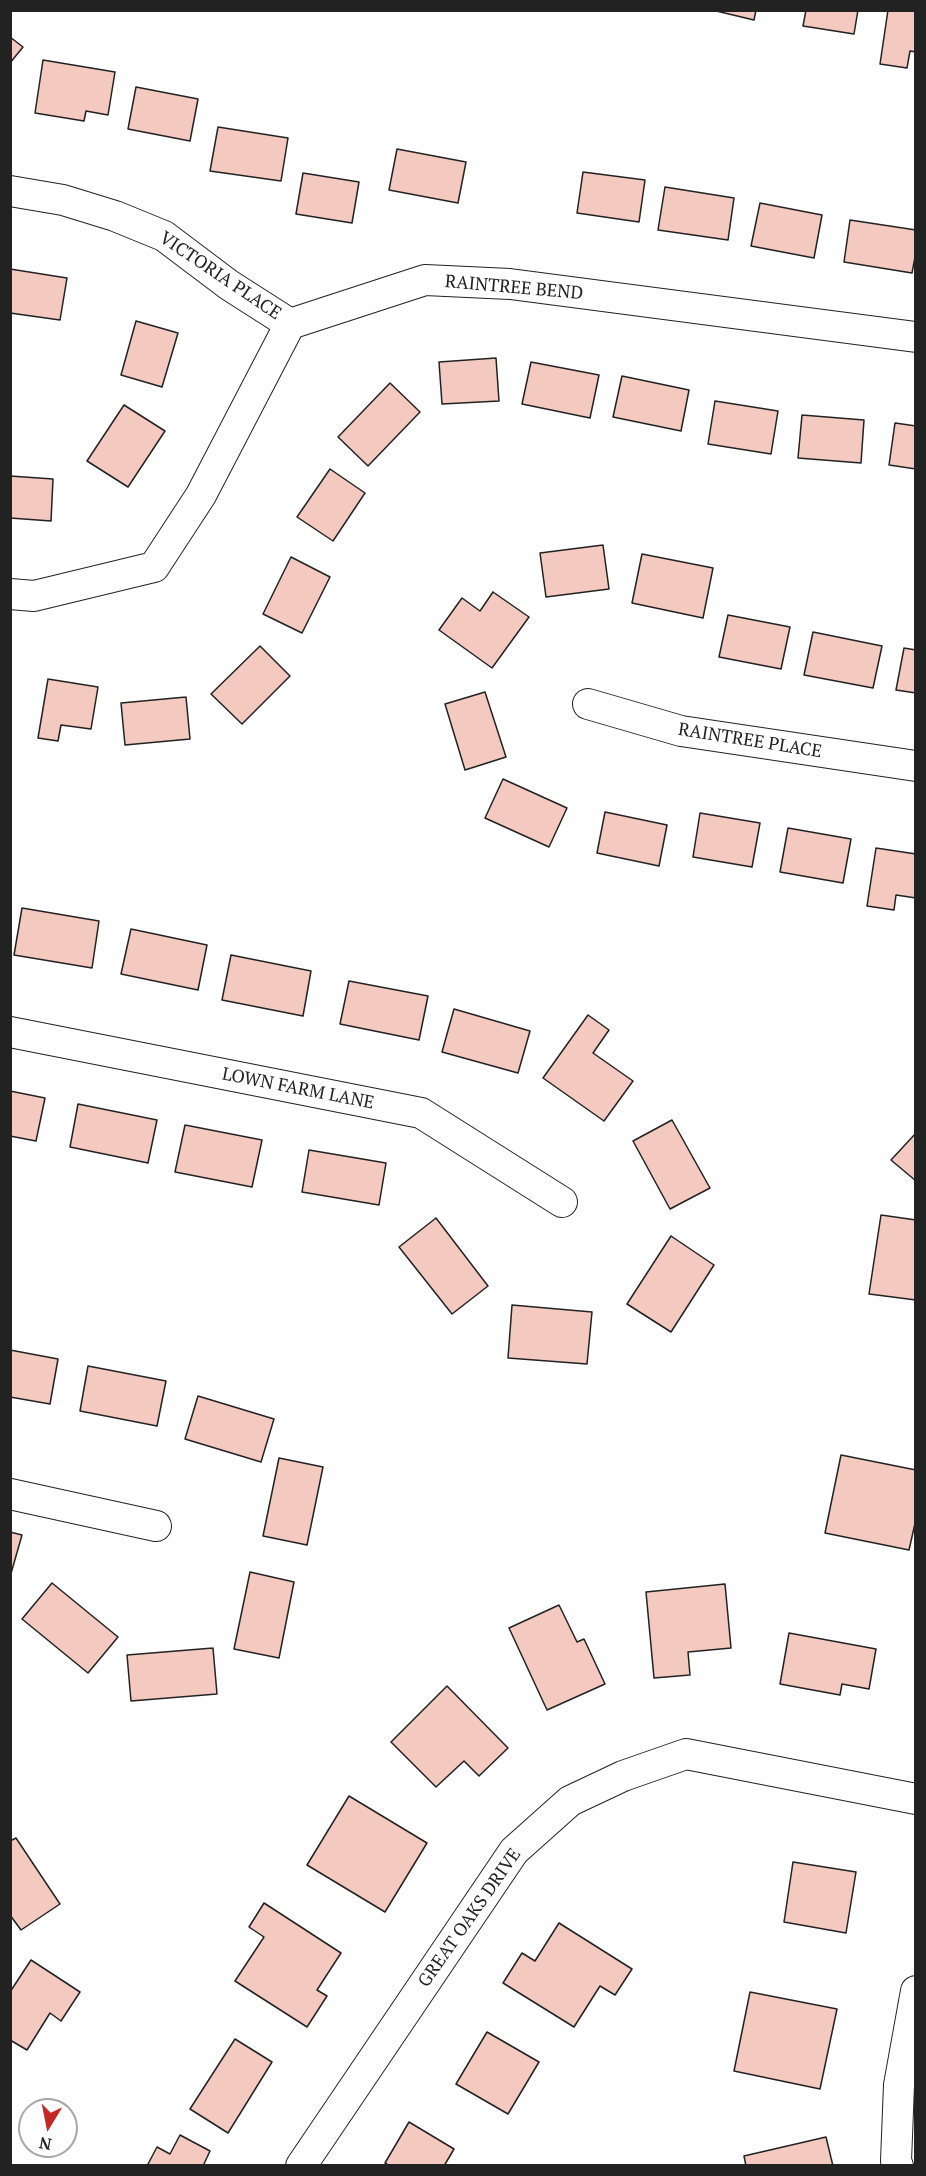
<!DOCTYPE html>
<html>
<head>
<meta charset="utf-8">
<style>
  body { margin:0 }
  #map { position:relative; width:926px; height:2176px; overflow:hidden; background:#fff; font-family:"PT Serif",serif }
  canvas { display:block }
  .frame { position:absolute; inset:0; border:12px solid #222; pointer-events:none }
  .north { position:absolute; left:18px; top:2098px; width:60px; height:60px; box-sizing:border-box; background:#fff; border:2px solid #a7a7a7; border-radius:50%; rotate:190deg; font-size:16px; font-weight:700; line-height:24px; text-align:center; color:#222 }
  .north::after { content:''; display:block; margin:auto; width:21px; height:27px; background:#c62828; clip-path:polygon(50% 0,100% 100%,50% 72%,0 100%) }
</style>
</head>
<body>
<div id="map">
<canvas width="926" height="2176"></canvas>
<div class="frame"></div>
<div class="north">N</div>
</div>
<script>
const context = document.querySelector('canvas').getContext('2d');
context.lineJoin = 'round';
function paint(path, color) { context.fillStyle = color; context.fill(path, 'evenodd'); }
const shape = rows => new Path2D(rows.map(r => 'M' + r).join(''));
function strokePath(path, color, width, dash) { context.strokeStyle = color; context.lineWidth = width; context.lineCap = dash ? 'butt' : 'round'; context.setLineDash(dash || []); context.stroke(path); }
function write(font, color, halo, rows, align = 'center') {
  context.font = font + ' "PT Serif",serif'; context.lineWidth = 4.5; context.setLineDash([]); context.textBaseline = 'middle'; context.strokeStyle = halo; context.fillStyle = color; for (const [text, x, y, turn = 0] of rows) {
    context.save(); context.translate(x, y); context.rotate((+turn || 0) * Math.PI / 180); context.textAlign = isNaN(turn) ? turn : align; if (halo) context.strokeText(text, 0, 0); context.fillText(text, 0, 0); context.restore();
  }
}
const building = shape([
  [712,10,756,10,754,20,712,10],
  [806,10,858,10,854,34,803,26,806,10],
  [888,10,916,10,916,52,910,51,907,68,880,64,888,10],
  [10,37,23,47,10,63,10,37],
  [43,60,115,72,108,115,86,111,84,121,35,113,43,60],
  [136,87,198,99,190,141,128,129,136,87],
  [218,127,288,138,281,181,210,171,218,127],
  [397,149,466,162,458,203,389,190,397,149],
  [583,172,645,180,639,222,577,213,583,172],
  [303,173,359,182,352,223,296,214,303,173],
  [665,187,734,198,728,240,658,230,665,187],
  [760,203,822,215,814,258,751,246,760,203],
  [850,220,916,230,916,252,912,273,844,262,850,220],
  [10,269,67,278,60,320,10,313,10,269],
  [136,321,178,333,162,387,121,375,136,321],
  [496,358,499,401,442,404,439,362,496,358],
  [531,362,599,375,590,418,522,404,531,362],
  [622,376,689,390,681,431,613,417,622,376],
  [390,383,420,412,368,466,338,437,390,383],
  [715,401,778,411,771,454,708,444,715,401],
  [124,405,165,431,128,487,87,461,124,405],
  [802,415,864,420,861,463,798,458,802,415],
  [895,423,916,426,916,469,889,465,895,423],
  [330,469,365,493,333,541,297,517,330,469],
  [10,476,53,479,51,521,10,518,10,476],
  [603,545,609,589,546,597,540,553,603,545],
  [642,554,713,568,703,618,632,603,642,554],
  [291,557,330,577,302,633,263,614,291,557],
  [493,592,529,617,492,668,439,630,462,598,480,611,493,592],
  [728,615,790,627,781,669,719,657,728,615],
  [813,632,882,646,873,688,804,675,813,632],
  [260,646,290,676,242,724,211,694,260,646],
  [904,648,916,650,916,693,896,690,904,648],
  [48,679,98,687,91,729,61,725,58,741,38,738,48,679],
  [485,692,506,757,465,770,445,704,485,692],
  [186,697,190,739,125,745,121,703,186,697],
  [503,779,567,808,549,847,485,818,503,779],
  [605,812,667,825,659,866,597,853,605,812],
  [700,813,760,823,752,867,693,857,700,813],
  [788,828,851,839,843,883,780,872,788,828],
  [876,848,916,854,916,898,896,895,894,910,867,906,876,848],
  [22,908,99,921,92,968,14,955,22,908],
  [131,929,207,945,198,990,121,974,131,929],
  [231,955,311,971,303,1016,222,1000,231,955],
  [349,981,428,996,419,1040,340,1024,349,981],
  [454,1009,530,1031,518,1073,442,1052,454,1009],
  [588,1015,609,1030,593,1053,633,1081,604,1121,543,1078,588,1015],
  [10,1091,45,1098,36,1141,10,1136,10,1091],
  [78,1104,157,1120,148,1163,70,1147,78,1104],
  [672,1120,710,1188,670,1209,633,1141,672,1120],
  [185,1125,262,1140,252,1187,175,1172,185,1125],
  [916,1133,916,1181,891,1160,916,1133],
  [309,1150,386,1163,379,1205,302,1192,309,1150],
  [881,1215,916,1220,916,1300,869,1294,881,1215],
  [436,1218,488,1286,452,1314,399,1247,436,1218],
  [671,1236,714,1265,671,1332,627,1304,671,1236],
  [512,1305,592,1312,587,1364,508,1358,512,1305],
  [10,1350,58,1359,50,1404,10,1397,10,1350],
  [88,1366,166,1381,157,1426,80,1411,88,1366],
  [198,1396,274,1419,261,1462,185,1439,198,1396],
  [841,1455,916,1470,916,1519,909,1550,825,1533,841,1455],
  [279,1458,323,1467,307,1545,263,1536,279,1458],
  [10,1532,22,1535,10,1577,10,1532],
  [250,1572,294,1582,279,1658,234,1649,250,1572],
  [52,1583,118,1637,88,1673,22,1619,52,1583],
  [725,1584,731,1648,688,1652,690,1675,654,1678,646,1592,725,1584],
  [559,1605,577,1642,584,1639,605,1684,547,1710,509,1628,559,1605],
  [789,1633,876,1649,869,1689,842,1684,840,1695,780,1684,789,1633],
  [213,1648,217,1694,131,1701,127,1655,213,1648],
  [447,1686,508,1748,479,1776,464,1761,436,1787,391,1742,447,1686],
  [349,1796,427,1843,385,1912,307,1865,349,1796],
  [16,1838,60,1904,21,1930,10,1915,10,1841,16,1838],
  [793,1862,856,1872,846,1933,784,1922,793,1862],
  [264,1903,341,1953,317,1990,327,1996,307,2027,235,1981,264,1937,249,1927,264,1903],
  [559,1923,632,1969,615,1995,600,1986,574,2027,503,1983,522,1953,535,1961,559,1923],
  [31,1960,80,1992,61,2021,50,2013,27,2050,10,2040,10,1992,31,1960],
  [750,1992,837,2009,820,2089,734,2071,750,1992],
  [487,2032,539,2062,508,2114,456,2084,487,2032],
  [235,2039,272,2062,228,2133,190,2109,235,2039],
  [409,2122,454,2149,444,2166,390,2166,385,2163,409,2122],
  [180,2135,210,2151,203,2166,147,2166,157,2147,170,2154,180,2135],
  [826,2137,833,2166,746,2166,744,2156,826,2137]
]);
const minor = shape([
  [10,191,63,200,115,216,164,236,229,285,290,324],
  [10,594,34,596,154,567,201,495,290,324,425,280,510,284,916,337],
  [588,704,681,731,916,766],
  [10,1032,421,1113,562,1202],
  [10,1494,156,1526],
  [301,2166,514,1851,570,1801,623,1776,686,1754,916,1799],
  [898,2166,896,2161,899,2085,916,1991]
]);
const streetNames = [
  ["VICTORIA PLACE",220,276,34],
  ["RAINTREE BEND",514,288,5],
  ["RAINTREE PLACE",750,741,9],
  ["LOWN FARM LANE",298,1089,11],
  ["GREAT OAKS DRIVE",470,1918,-55]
];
paint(building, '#f3c9c0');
strokePath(building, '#222', 1.5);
strokePath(minor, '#222', 32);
strokePath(minor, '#fff', 30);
write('18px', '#222', '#fff', streetNames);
</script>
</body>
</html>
